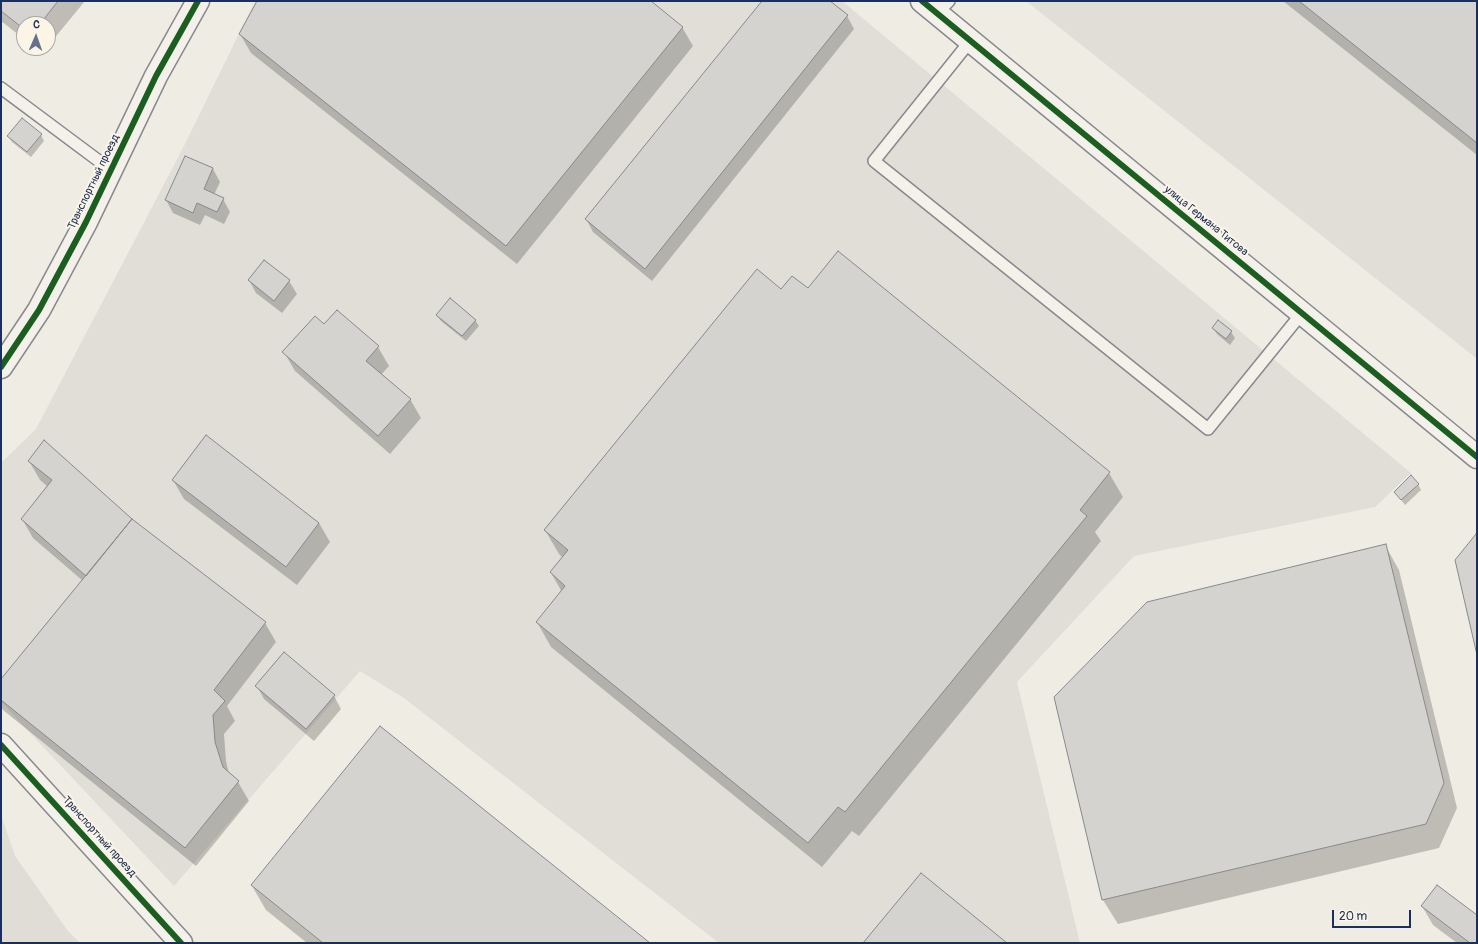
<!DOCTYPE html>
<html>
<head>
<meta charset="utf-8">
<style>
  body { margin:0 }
  #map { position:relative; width:1478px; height:944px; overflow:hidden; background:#efece4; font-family:Pangolin,sans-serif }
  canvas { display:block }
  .frame { position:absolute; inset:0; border:2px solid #1b2f5e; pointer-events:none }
  .north { position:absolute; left:16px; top:16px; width:40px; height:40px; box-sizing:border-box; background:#fcf5e5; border:1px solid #a2a6af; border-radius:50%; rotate:2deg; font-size:11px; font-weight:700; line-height:16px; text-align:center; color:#1b2f5e }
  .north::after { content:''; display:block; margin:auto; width:14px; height:18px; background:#65718d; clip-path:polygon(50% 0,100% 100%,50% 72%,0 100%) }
  .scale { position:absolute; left:1332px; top:910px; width:79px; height:18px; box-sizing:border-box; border:2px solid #1b2f5e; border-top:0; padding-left:5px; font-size:12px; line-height:14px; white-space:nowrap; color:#1b2f5e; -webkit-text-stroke:3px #fcf5e5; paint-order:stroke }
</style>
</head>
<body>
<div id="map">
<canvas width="1478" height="944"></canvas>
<div class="frame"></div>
<div class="north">С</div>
<div class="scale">20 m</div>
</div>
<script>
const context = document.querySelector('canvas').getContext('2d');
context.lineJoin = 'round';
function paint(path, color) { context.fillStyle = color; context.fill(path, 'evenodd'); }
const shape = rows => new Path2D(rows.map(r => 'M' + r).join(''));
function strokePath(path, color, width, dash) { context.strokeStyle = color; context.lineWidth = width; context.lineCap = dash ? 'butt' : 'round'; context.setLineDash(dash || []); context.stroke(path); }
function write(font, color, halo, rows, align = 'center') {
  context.font = font + ' Pangolin,sans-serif'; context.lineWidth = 4; context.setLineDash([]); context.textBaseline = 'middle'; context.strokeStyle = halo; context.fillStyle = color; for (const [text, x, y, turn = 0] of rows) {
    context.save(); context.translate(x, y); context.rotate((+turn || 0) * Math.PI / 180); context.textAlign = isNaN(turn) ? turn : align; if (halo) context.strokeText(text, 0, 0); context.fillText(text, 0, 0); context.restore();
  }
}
const built = shape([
  [255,1,842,1,1411,473,1375,507,1134,556,1017,682,1080,943,719,943,404,698,360,671,174,886,1,702,1,463,36,429,185,144],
  [1026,1,1477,1,1477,359,1471,354]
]);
const green = shape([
  [1,815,15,856,68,931,80,943,1,943]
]);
const shadow = shape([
  [1,1,85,1,48,46,48,24,24,24,24,39,1,21],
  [258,1,650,1,682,27,693,46,517,264,251,53,240,34],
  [763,1,829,1,847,16,854,29,652,281,593,232,586,219],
  [1283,1,1477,1,1477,155],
  [36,48,46,48,42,53],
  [41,135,44,141,31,157,12,142,8,136],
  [186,157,213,169,220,182,214,195,223,199,230,212,224,224,205,215,200,225,173,213,166,200],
  [838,253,1109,473,1123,497,1095,532,1101,541,859,836,852,831,822,867,551,647,537,622,562,592,551,573,563,558,559,554,545,530,781,290,808,290],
  [264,261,289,281,297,294,282,313,256,293,249,280],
  [437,315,475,320,479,326,466,341,441,321],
  [1219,322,1231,332,1235,338,1230,345,1217,334,1213,328],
  [325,325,378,347,389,366,381,375,410,399,421,418,390,454,295,371,284,352],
  [29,461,131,519,265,623,276,642,227,706,235,721,224,734,226,761,229,774,238,782,249,801,196,866,3,710,1,707,1,681,83,581,33,538,22,519,48,487,40,480],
  [173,480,319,523,330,542,297,585,184,499],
  [1418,484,1421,490,1405,505,1395,492],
  [1385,545,1399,570,1457,808,1439,848,1118,924,1103,900,1055,697],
  [257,686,334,696,341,709,314,741,264,699],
  [252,886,649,943,307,943,266,910],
  [1422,906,1477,916,1477,943,1457,943,1433,925]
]);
const building = shape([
  [1,1,58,1,40,24,24,24,24,29,1,11,1,1],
  [257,1,651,1,683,27,506,246,239,34,257,1],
  [762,1,830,1,848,15,645,269,585,219,762,1],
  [1299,1,1477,1,1477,143,1299,1],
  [22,118,42,134,27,152,7,136,22,118],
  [185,156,213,168,204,189,224,198,217,212,197,203,193,213,165,200,185,156],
  [838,251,1110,472,1080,510,1087,516,845,812,838,807,808,843,536,622,565,586,550,572,568,550,544,530,757,269,781,289,792,276,808,288,838,251],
  [264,260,290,280,274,301,248,280,264,260],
  [450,298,476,320,462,336,436,315,450,298],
  [337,310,379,346,366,361,411,399,378,436,282,352,315,316,324,324,337,310],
  [1218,320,1232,331,1226,339,1212,328,1218,320],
  [206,435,319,523,286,567,172,480,206,435],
  [44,440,132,519,86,576,21,519,52,480,28,461,44,440],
  [1411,475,1419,484,1401,500,1394,492,1411,475],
  [132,519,266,622,214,690,225,701,213,715,215,742,223,767,239,781,185,848,1,700,1,679,132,519],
  [1476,534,1477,535,1477,655,1455,560,1476,534],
  [1386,544,1444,783,1426,824,1102,900,1054,697,1147,602,1386,544],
  [284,652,335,695,306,729,255,686,284,652],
  [380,726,650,943,323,943,251,885,380,726],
  [921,873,1007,943,863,943,921,873],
  [1437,885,1477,915,1477,943,1470,943,1421,906,1437,885]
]);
const lane = shape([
  [937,13,949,1],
  [971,40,874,161,1208,429,1302,313],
  [1,88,111,170]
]);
const street = shape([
  [922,1,1477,457],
  [1,367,39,310,86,222,156,76,198,1],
  [1,745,181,943]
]);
const cycleway = shape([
  [922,1,1477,457],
  [1,367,39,310,86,222,156,76,198,1],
  [1,745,181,943]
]);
const streetNames = [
  ["Транспортный проезд",94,182,-64],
  ["улица Германа Титова",1206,221,39],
  ["Транспортный проезд",99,837,48]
];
paint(built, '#e0ded7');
paint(green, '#e0ddd7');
paint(shadow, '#0003');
paint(building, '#d5d3d0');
strokePath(building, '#86898e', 1);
strokePath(lane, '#86898e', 14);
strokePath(street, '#86898e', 25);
strokePath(lane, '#f4f1eb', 11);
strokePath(street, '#f4f1eb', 22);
strokePath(cycleway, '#1b5e20', 6);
write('11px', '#1b2f5e', '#fcf5e5', streetNames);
</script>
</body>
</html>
